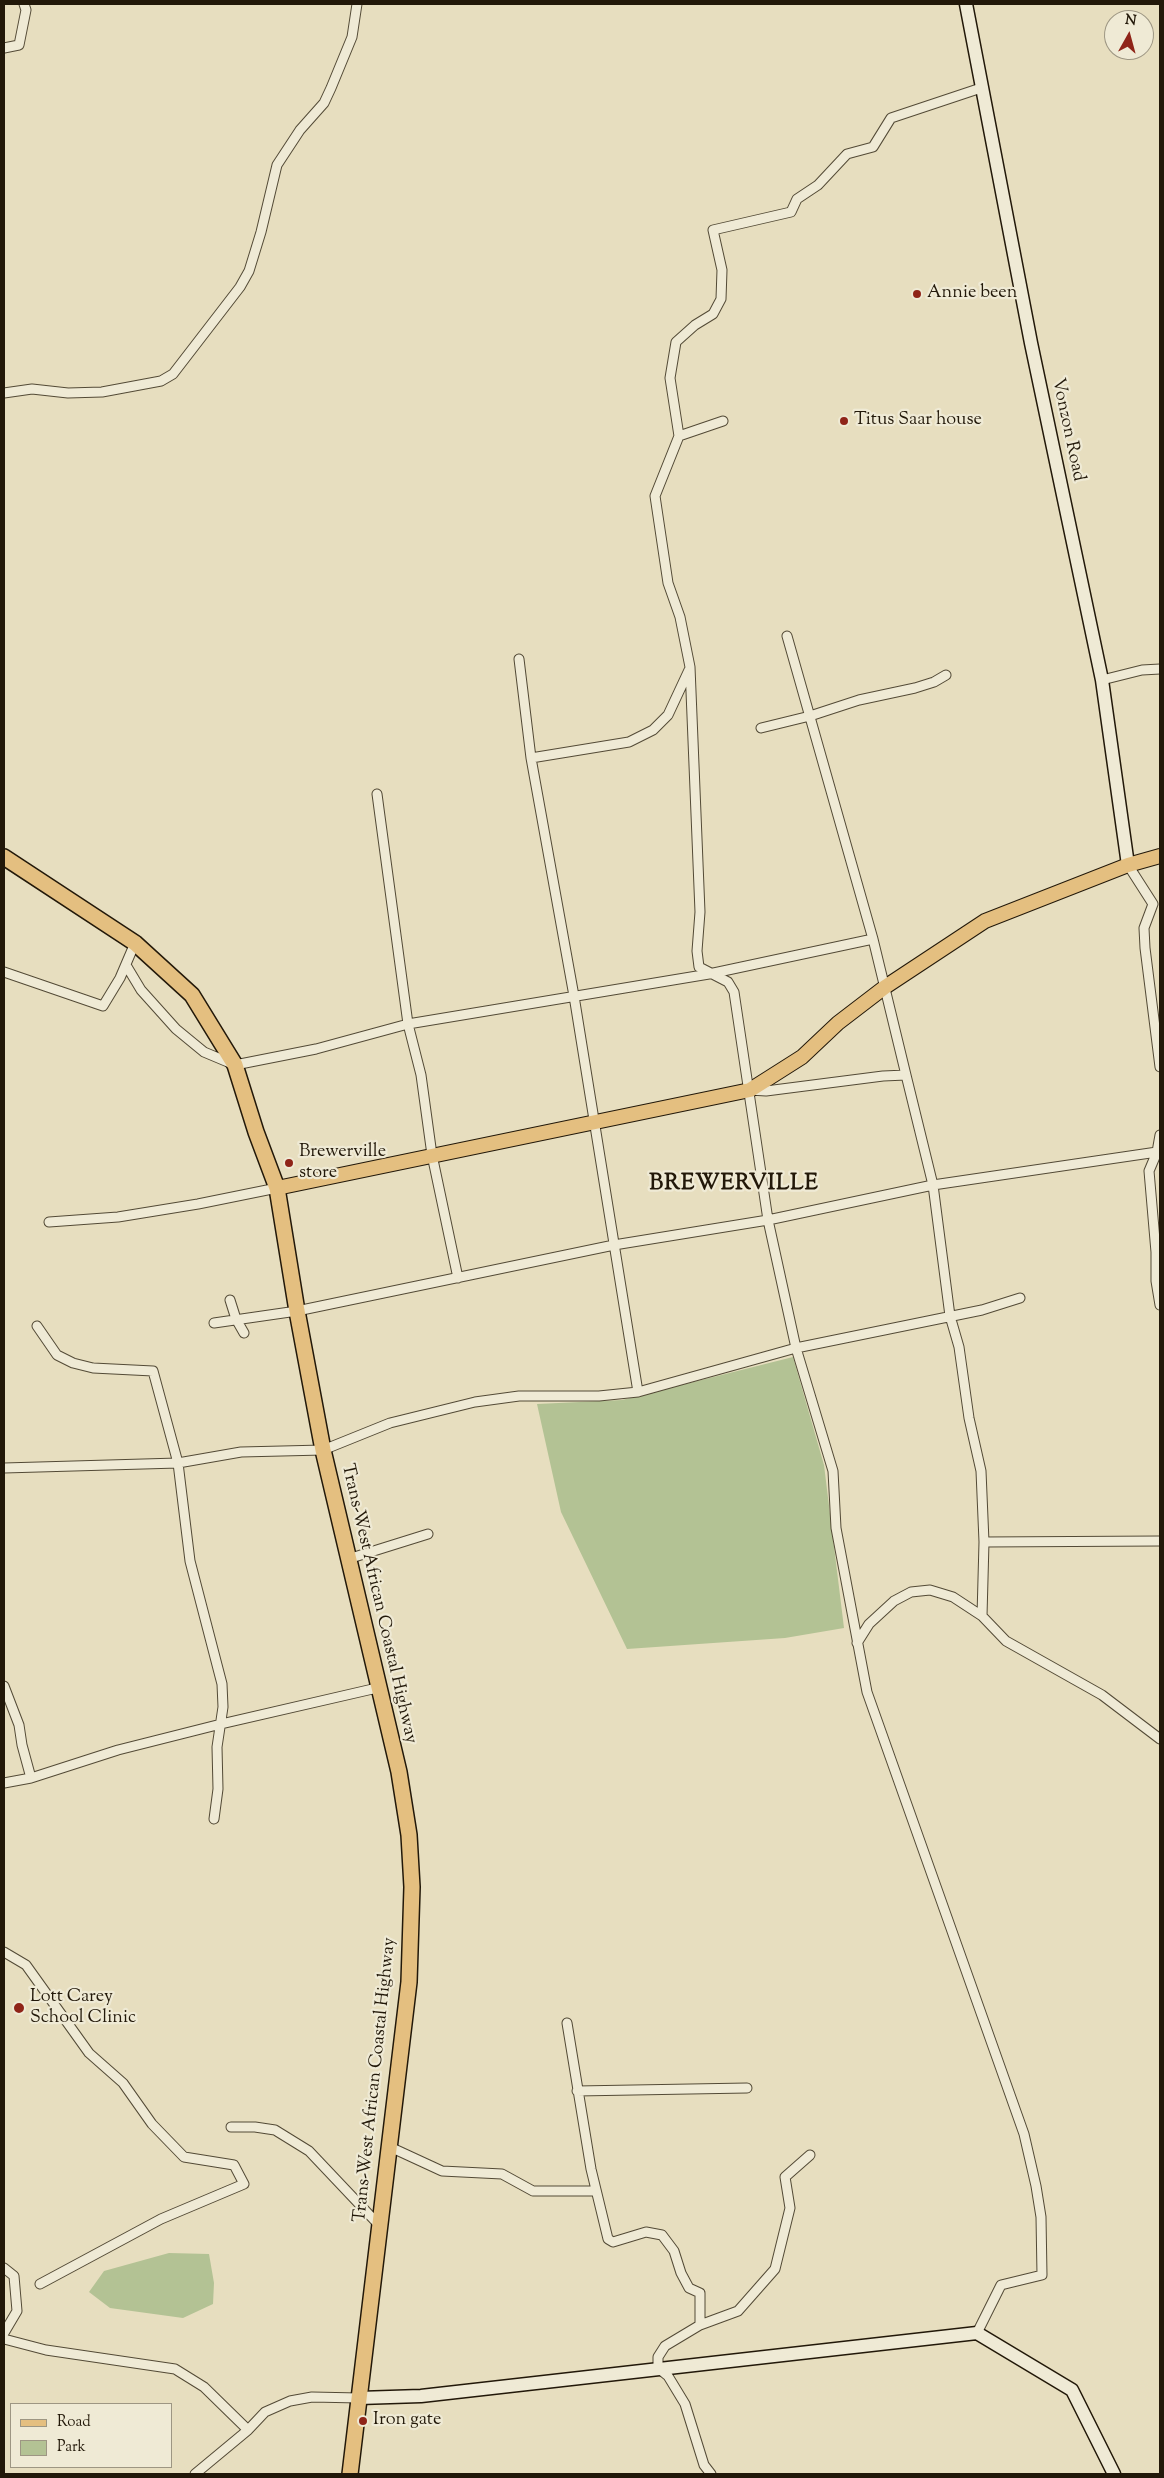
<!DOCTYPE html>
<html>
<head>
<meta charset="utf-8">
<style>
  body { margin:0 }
  #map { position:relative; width:1164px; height:2478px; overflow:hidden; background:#e7debf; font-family:"Sorts Mill Goudy",serif }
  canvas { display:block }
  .frame { position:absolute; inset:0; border:5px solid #221809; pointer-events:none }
  .legend { position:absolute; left:10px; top:2403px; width:162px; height:65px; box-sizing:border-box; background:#efead5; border:1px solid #9d9683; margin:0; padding:6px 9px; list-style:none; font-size:15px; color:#221809 }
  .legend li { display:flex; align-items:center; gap:10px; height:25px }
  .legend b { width:25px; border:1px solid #9d9683 }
  .north { position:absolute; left:1104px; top:10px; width:50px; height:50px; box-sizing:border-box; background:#efead5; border:1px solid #9d9683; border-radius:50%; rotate:7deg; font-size:14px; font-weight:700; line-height:20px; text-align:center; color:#221809 }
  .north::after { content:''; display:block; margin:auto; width:18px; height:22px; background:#8f2418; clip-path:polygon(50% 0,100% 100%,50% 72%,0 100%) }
</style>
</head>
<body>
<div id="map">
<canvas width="1164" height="2478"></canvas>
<div class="frame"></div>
<ul class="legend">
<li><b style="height:6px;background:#e4bf80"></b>Road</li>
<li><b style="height:14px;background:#b3c294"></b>Park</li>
</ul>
<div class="north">N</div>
</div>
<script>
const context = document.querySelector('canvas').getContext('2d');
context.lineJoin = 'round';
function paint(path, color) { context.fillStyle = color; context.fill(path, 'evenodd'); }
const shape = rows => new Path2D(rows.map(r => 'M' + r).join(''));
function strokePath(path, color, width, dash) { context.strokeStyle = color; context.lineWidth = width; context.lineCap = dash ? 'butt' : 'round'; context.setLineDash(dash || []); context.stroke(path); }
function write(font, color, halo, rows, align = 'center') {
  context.font = font + ' "Sorts Mill Goudy",serif'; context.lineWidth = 4.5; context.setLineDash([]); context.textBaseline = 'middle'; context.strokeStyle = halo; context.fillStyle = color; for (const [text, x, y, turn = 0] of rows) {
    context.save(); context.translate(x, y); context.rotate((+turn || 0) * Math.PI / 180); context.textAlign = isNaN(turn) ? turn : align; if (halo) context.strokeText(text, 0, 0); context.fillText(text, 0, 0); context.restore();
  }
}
const green = shape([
  [793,1357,824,1465,844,1628,785,1638,627,1649,561,1512,537,1404,622,1400],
  [169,2253,209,2254,214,2283,213,2304,183,2318,110,2308,89,2292,104,2271]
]);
const street = shape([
  [4,48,19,45,26,10,24,4],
  [4,393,32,389,68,393,102,392,161,381,173,374,240,287,249,271,261,232,277,165,300,130,324,103,331,88,352,37,357,4],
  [679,436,723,421],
  [787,636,873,939],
  [519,659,531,758,574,996,638,1392],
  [1102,680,1142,670,1160,669],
  [761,728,810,716,859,700,915,688,934,682,946,675],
  [531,758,629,742,653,730,668,715,689,670],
  [377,794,408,1024,421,1075,432,1155,458,1278],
  [1128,865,1153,904,1144,928,1145,948,1160,1067],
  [126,965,141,990,176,1029,204,1052,235,1065,316,1049,408,1024,709,974,873,939,906,1075],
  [4,972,103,1006,120,978,135,943],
  [750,1090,766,1091,883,1076,906,1075,933,1185,950,1316,959,1347,969,1418,981,1471,984,1542,982,1616],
  [1160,1135,1157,1152,1160,1151],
  [1157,1152,1149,1171,1156,1252,1156,1281,1160,1305],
  [49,1222,118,1217,198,1204,277,1188],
  [230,1300,236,1319,244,1333],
  [214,1323,297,1311,614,1245,768,1220,933,1185,1157,1152],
  [37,1326,57,1355,73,1363,93,1368,153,1371,178,1463,190,1561,222,1684,223,1707,217,1747,218,1789,214,1819],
  [4,1468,178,1463,241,1452,323,1450,390,1423,475,1402,519,1396,599,1396,638,1392,796,1348,982,1310,1020,1298],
  [984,1542,1160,1541],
  [348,1559,428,1534],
  [857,1643,869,1624,894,1601,911,1592,930,1590,953,1597,982,1616,1006,1641,1102,1695,1160,1739],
  [4,1686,19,1725,22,1745,31,1778],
  [4,1783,31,1778,118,1750,221,1724,377,1688],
  [4,1952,26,1965,89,2053,123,2083,152,2124,184,2157,234,2165,244,2184,161,2219,40,2284],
  [567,2023,591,2169,608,2239,613,2242,646,2232,662,2235,674,2251,681,2273,689,2288,700,2293,700,2325,665,2346,658,2357,658,2368,668,2376,685,2404,704,2465,711,2474],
  [577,2091,747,2088],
  [231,2127,255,2127,275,2130,309,2151,379,2225],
  [390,2147,442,2171,502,2174,533,2191,596,2191],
  [4,2268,14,2276,17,2311,4,2333],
  [700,2325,738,2311,775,2269,790,2208,785,2177,810,2155],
  [977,2333,1001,2285,1042,2275,1041,2217,1036,2186,1024,2134,867,1692,836,1528,833,1471,796,1348,768,1220,734,992,728,982,699,967,697,951,700,912,690,667,680,617,668,583,655,496,679,436,670,378,676,342,695,325,713,314,721,299,722,270,713,230,791,212,797,199,818,185,847,154,873,147,891,118,981,88],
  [4,2339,46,2350,175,2369,204,2387,248,2430],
  [195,2474,248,2430,265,2412,290,2401,312,2397,359,2398]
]);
const secondary = shape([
  [966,4,1031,343,1102,680,1128,865],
  [359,2398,421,2396,977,2333,1072,2390,1114,2474]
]);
const primary = shape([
  [277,1188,750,1090,802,1057,838,1023,885,987,985,921,1128,865,1160,856]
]);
const highway = shape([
  [4,857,135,943,192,995,235,1065,256,1132,277,1188,297,1311,323,1450,399,1772,409,1835,412,1887,409,1982,350,2474]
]);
const markers = [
  [917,294,5,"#8f2418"],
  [844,421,5,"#8f2418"],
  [289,1163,5,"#8f2418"],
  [19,2008,6,"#8f2418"],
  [363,2421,5,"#8f2418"]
];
const poiNames = [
  ["Annie been",927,294],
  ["Titus Saar house",854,421],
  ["Brewerville",299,1153],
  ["store",299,1174],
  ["Lott Carey",30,1998],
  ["School Clinic",30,2019],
  ["Iron gate",373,2421]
];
const streetNames = [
  ["Vonzon Road",1067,430,78],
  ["Trans-West African Coastal Highway",378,1604,77],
  ["Trans-West African Coastal Highway",376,2080,-84]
];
const districtNames = [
  ["BREWERVILLE",734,1185]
];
paint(green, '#b3c294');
strokePath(street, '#534a36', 11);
strokePath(secondary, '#221809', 15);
strokePath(primary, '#221809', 16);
strokePath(highway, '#221809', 18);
strokePath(street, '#efead5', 9);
strokePath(secondary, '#efead5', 12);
strokePath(primary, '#e4bf80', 14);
strokePath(highway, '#e4bf80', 15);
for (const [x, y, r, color] of markers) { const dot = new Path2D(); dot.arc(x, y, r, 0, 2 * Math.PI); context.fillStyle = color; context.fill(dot); strokePath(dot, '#efead5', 2); }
write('18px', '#221809', '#efead5', poiNames, 'left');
write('18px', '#221809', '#efead5', streetNames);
context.letterSpacing = '1px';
write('bold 22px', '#221809', '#efead5', districtNames);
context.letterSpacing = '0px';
</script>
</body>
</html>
